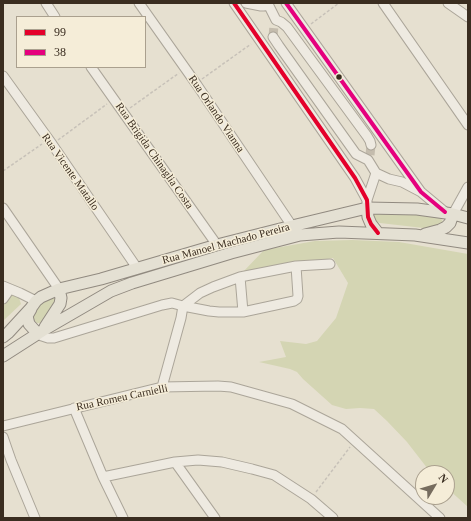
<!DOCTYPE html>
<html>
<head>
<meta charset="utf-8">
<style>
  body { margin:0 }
  #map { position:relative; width:471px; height:521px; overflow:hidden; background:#e6e0d0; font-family:"Times New Roman",serif }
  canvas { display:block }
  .frame { position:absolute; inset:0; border:4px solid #3a2d20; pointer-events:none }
  .legend { position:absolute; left:16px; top:16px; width:130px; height:52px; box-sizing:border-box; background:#f5edd8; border:1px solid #aaa08e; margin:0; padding:5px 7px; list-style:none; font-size:12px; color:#3a2d20 }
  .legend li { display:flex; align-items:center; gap:8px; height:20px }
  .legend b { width:20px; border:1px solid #aaa08e }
  .north { position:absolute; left:415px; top:465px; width:40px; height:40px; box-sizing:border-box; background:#f5edd8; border:1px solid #aaa08e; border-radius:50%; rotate:52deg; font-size:11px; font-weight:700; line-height:16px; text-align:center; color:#3a2d20 }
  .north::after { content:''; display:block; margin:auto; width:14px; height:18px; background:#766c5e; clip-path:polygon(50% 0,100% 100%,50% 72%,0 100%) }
</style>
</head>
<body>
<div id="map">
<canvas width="471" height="521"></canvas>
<div class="frame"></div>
<ul class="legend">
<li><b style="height:5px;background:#e4002b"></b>99</li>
<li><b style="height:5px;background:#e5007d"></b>38</li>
</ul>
<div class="north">N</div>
</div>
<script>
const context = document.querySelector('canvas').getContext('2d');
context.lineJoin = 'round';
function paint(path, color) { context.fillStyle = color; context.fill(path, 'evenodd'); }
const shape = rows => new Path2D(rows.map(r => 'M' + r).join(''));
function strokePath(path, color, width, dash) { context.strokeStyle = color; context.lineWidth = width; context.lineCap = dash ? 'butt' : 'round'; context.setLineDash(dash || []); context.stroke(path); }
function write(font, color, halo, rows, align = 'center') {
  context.font = font + ' "Times New Roman",serif'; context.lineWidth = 3; context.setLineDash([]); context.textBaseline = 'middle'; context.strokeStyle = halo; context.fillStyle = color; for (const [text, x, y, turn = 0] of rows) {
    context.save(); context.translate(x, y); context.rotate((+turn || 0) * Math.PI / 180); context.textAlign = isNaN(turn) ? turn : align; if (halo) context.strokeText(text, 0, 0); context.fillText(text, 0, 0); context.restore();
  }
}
const green = shape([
  [373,212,411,212,441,218,443,222,443,225,432,229,380,223,373,221],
  [352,240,399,242,468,254,468,507,447,488,447,473,431,473,407,442,387,421,374,409,360,408,346,409,332,405,303,379,297,372,290,369,259,362,286,357,280,341,306,344,317,341,336,318,348,283,333,258,242,273,264,250,315,241],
  [11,293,19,298,21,304,3,321,3,307],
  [55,294,57,305,40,323,37,323,34,320,33,316,34,312,45,298]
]);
const minorTunnel = shape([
  [273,37,274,25],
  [370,155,371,145]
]);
const path = shape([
  [311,24,339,3],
  [202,79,251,44],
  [130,108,179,73],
  [58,140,107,104],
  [3,171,42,144],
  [316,492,350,447]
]);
const minor = shape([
  [46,3,55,17],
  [139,3,197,85,292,226],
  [234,3,355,178,367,200,367,208],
  [246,3,261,6,264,6,268,4],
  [286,3,421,192,445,212],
  [383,3,468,125],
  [448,3,468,17],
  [268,4,276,20,281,22,287,27,367,136,370,141,371,145],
  [273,37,279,46,356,154,368,160,376,173,389,179,402,182,421,192],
  [91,67,217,245],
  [3,76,52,144,137,268],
  [367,200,376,173],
  [3,208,59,289],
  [453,214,468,187],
  [296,266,298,296,297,299,294,301,243,312,219,312,209,311,183,306,200,293,213,287,240,277,296,266,330,264],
  [240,277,243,312],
  [3,286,20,293,36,301],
  [3,299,10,289],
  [38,334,42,336,48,338,54,338,162,305,172,303,183,306,181,318,162,387],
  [74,408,103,477,123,518],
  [3,426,162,387,218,386,231,387,292,404,342,429,440,518],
  [3,437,11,460,35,518],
  [175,462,215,518],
  [103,477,175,462,198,460,222,462,252,469,274,475,311,499,333,518]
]);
const major = shape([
  [367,208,368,217,371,224,378,233],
  [425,234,440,230,446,227,450,223,453,214],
  [31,309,27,316,29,324,38,334],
  [45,327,60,304,61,298,59,289],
  [3,337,8,333,31,308,36,301,41,297,59,289,101,279,217,245,292,226,367,208,417,209,453,214,468,218],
  [3,356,42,331,111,291,132,283,231,253,300,235,339,232,415,235,468,243]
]);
const bus1 = shape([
  [234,3,355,178,367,200,368,217,371,224,378,233]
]);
const bus2 = shape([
  [286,3,421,192,445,212]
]);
const markers = [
  [339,77,3.5,"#3a2d20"]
];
const streetNames = [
  ["Rua Orlando Vianna",216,114,56],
  ["Rua Brigida Chinaglia Costa",154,156,55],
  ["Rua Vicente Matallo",70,172,55],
  ["Rua Manoel Machado Pereira",226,244,-15],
  ["Rua Romeu Carnielli",122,398,-12]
];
paint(green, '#d4d5b3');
strokePath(minorTunnel, '#c4bcad', 9, [9, 4.5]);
strokePath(minor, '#aba599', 11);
strokePath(major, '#918a80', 13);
strokePath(path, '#c7c1b8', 1.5, [3, 2]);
strokePath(minor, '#eeeae1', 9);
strokePath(major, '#e4e0d3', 11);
strokePath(bus1, '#e4002b', 4);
strokePath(bus2, '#e5007d', 4);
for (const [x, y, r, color] of markers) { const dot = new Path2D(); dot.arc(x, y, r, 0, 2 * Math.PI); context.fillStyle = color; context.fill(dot); strokePath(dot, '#f5edd8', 1.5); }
write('11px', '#3a2d20', '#f5edd8', streetNames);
</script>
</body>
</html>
